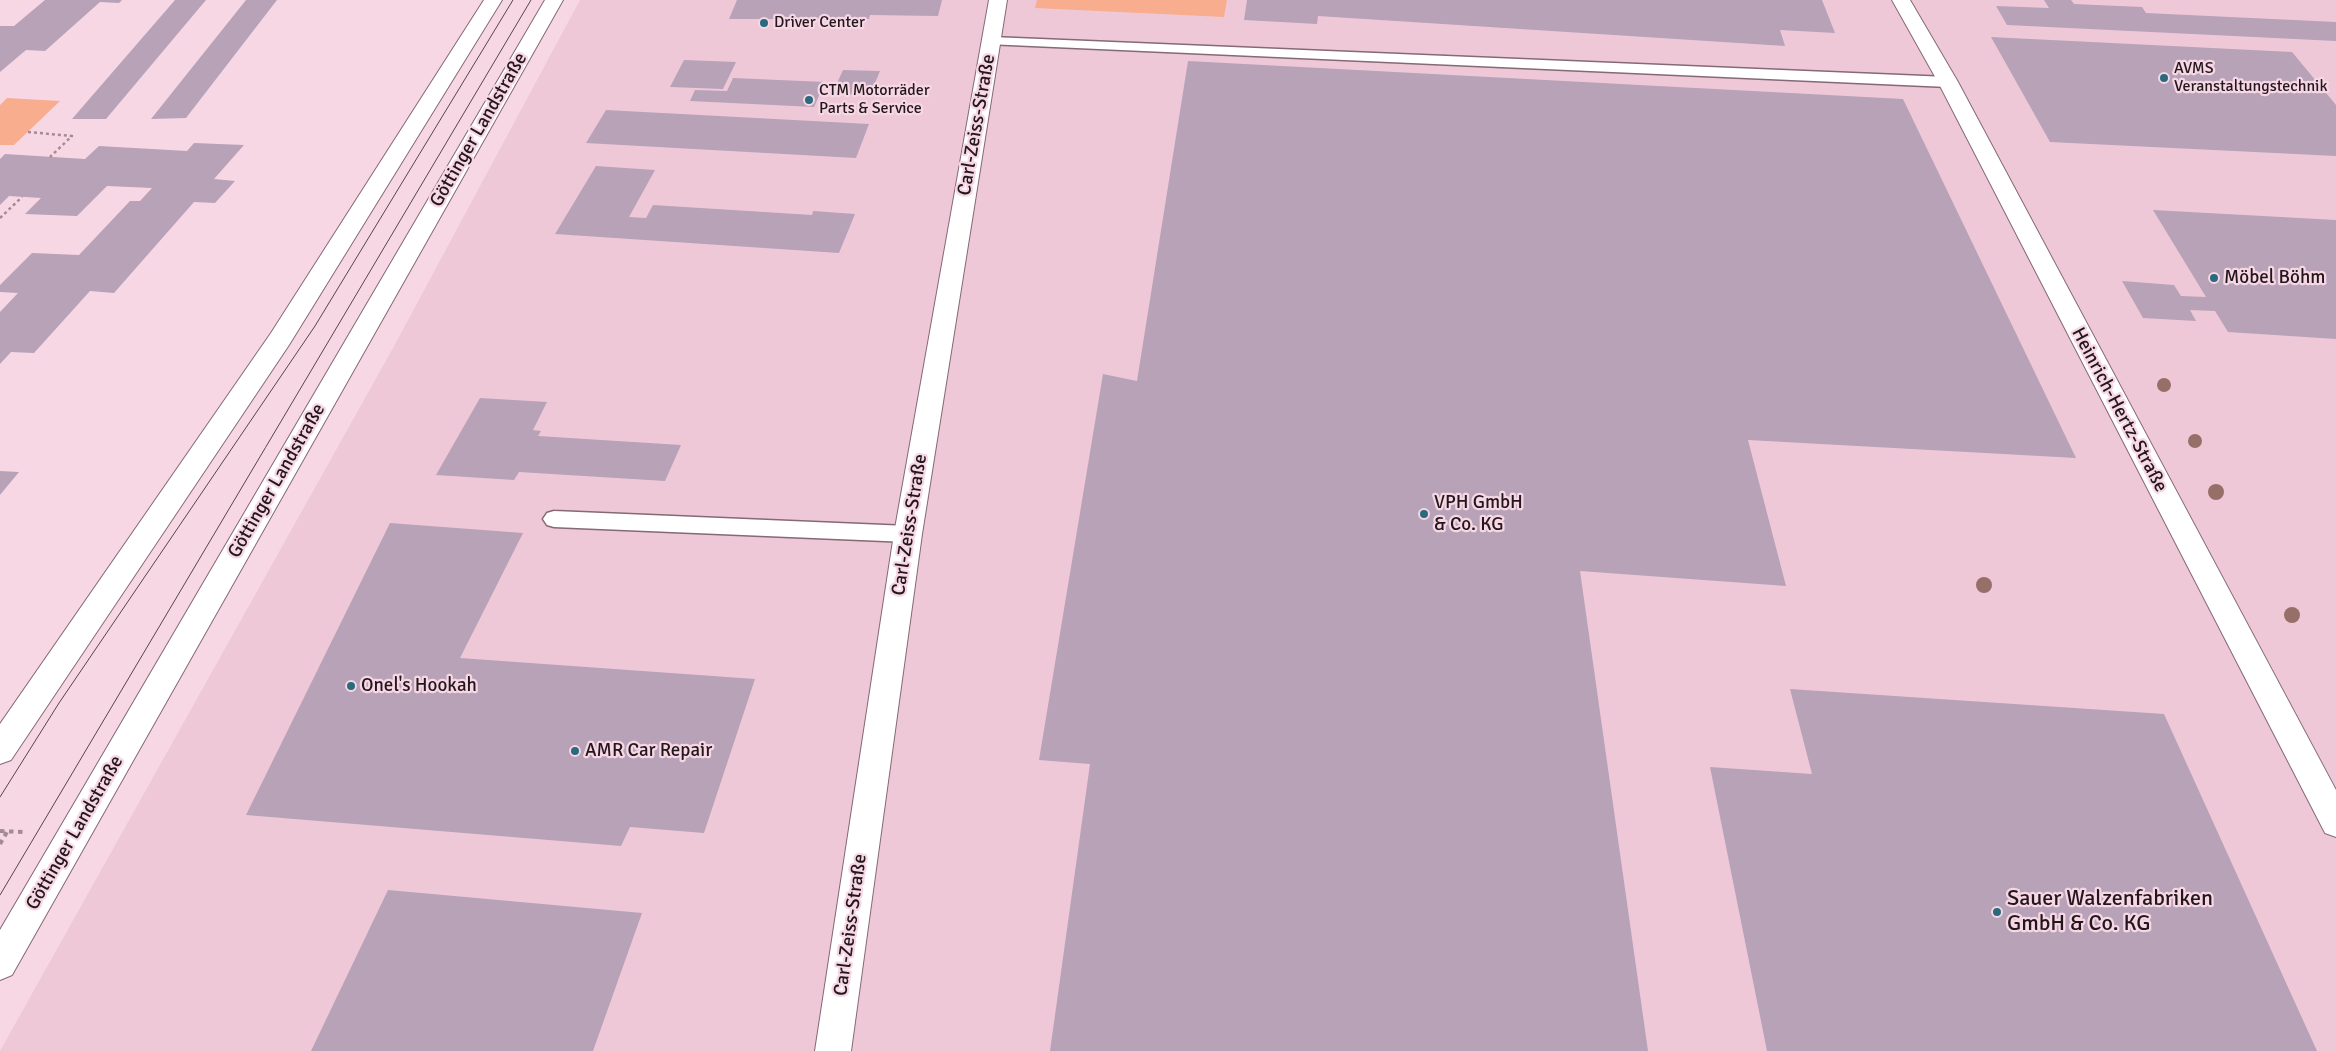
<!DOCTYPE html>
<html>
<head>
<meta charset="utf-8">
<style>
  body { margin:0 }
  canvas { display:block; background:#f7d7e4 }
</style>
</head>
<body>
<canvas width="2336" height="1051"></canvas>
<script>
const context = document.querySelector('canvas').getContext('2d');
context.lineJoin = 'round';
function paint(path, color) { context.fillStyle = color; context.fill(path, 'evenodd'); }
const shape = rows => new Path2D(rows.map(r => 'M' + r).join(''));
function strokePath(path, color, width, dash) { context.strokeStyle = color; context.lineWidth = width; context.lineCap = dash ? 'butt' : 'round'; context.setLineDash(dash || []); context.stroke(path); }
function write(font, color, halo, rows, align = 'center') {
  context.font = font + ' Signika,sans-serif'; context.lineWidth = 4.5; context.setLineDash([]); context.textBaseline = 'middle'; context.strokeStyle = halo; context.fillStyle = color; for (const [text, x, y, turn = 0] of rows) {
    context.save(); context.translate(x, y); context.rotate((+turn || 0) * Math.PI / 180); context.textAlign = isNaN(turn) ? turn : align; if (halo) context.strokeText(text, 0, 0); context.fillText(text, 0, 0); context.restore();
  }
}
const built = shape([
  [580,0,2336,0,2336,1051,0,1051,393,348]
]);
const green = shape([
  [1037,0,1227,0,1224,17,1035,8],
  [7,98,60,101,14,145,0,145,0,105]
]);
const building = shape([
  [45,0,122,0,119,3,100,2,45,51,26,50,0,72,0,26,14,26],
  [175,0,206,0,106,119,72,119],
  [246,0,277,0,186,118,151,119],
  [737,0,942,0,938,16,870,15,869,19,729,19],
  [1247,0,1822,0,1835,33,1780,30,1785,46,1318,16,1317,24,1244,20],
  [2044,0,2071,0,2074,4,2142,7,2146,13,2336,22,2336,41,2007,25,1996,6,2049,8],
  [1991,37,2292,52,2336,105,2336,156,2050,142],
  [684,60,736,62,723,89,670,87],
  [1188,61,1903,99,2076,458,1748,440,1786,586,1580,571,1648,1051,1050,1051,1090,764,1039,760,1103,374,1137,381],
  [843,70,880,71,870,95,832,94],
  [733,78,825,82,814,107,690,101,695,90,727,91],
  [606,110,869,124,856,158,586,143],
  [194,143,244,145,214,179,235,181,215,203,194,202,114,293,90,291,34,353,11,352,0,364,0,312,18,293,0,292,0,285,32,253,79,255,130,201,140,201,152,188,107,186,77,216,25,214,41,198,9,196,0,205,0,159,5,154,85,159,99,146,187,151],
  [596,166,655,170,629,217,646,218,653,205,812,215,813,211,855,214,839,253,555,234],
  [2153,210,2336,220,2336,339,2228,332,2215,311,2190,310,2196,321,2143,318,2122,281,2174,285,2181,296,2206,297],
  [480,398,547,402,533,430,541,431,538,436,681,445,665,481,519,472,514,480,436,475],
  [0,471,19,472,0,495],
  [390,523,523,533,460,658,755,679,704,833,630,827,621,846,246,815],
  [1790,689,2164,714,2317,1051,1767,1051,1710,767,1812,774],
  [388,890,642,913,593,1051,311,1051]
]);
const pathFar1 = shape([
  [28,132,72,136,50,157],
  [0,218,22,197]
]);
const path = shape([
  [0,831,23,832],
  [0,844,7,832]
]);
const service = shape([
  [992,37,1948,77,1956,82,1948,87,987,44,985,41,987,38,992,37],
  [554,511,908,526,916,528,919,534,916,540,908,542,554,527,547,525,543,519,547,513,554,511]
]);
const minor = shape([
  [989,0,1007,0,922,534,851,1051,815,1051,894,534,989,0],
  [1892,0,1910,0,1958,82,2336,790,2336,837,2325,833,1938,82,1892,0]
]);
const tertiary = shape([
  [484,0,502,0,289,345,11,760,0,764,0,724,271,333,484,0],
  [545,0,563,0,12,975,0,980,0,930,545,0]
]);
const tram = shape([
  [0,797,59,703,315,326,513,0],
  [0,895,531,0]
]);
const trees = [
  [2164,385,7],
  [2195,441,7],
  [2216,492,8],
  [1984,585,8],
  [2292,615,8]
];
const markers = [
  [764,23,5,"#296a7e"],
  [2164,78,5,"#296a7e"],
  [809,100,5,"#296a7e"],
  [2214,278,5,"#296a7e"],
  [1424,514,5,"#296a7e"],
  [351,686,5,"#296a7e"],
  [575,751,5,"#296a7e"],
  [1997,912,5,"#296a7e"]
];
const farPoinames = [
  ["Driver Center",774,23],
  ["AVMS",2174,69],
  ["Veranstaltungstechnik",2174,87],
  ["CTM Motorräder",819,91],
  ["Parts & Service",819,109]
];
const streetNames = [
  ["Carl-Zeiss-Straße",977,125,-80],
  ["Göttinger Landstraße",479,130,-60],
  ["Heinrich-Hertz-Straße",2119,410,62],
  ["Göttinger Landstraße",277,481,-60],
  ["Carl-Zeiss-Straße",910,525,-81],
  ["Göttinger Landstraße",75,833,-60],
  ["Carl-Zeiss-Straße",851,925,-82]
];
const poiNames = [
  ["Möbel Böhm",2224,278],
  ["VPH GmbH",1434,503],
  ["& Co. KG",1434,525],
  ["Onel's Hookah",361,686],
  ["AMR Car Repair",585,751]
];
const nearPoinames = [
  ["Sauer Walzenfabriken",2007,899],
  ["GmbH & Co. KG",2007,924]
];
paint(built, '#efc8d8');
paint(green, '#f8ad8f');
paint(building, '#b7a2b8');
strokePath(service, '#856975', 3);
strokePath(minor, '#856975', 2);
strokePath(tertiary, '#856975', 2);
strokePath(pathFar1, '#a38b95', 2.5, [3, 3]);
strokePath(path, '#a38b95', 4, [4.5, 4.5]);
paint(service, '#fff');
paint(minor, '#fff');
paint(tertiary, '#fff');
strokePath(tram, '#55454c', 1);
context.fillStyle = '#976f69';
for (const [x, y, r] of trees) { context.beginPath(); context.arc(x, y, r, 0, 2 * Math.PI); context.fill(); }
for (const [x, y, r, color] of markers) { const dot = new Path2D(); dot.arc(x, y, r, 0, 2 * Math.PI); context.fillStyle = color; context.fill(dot); strokePath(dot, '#f7d7e4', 2); }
write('16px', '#22171c', '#f7d7e4', farPoinames, 'left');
write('19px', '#22171c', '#f7d7e4', streetNames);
write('19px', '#22171c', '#f7d7e4', poiNames, 'left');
write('22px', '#22171c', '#f7d7e4', nearPoinames, 'left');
</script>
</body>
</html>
